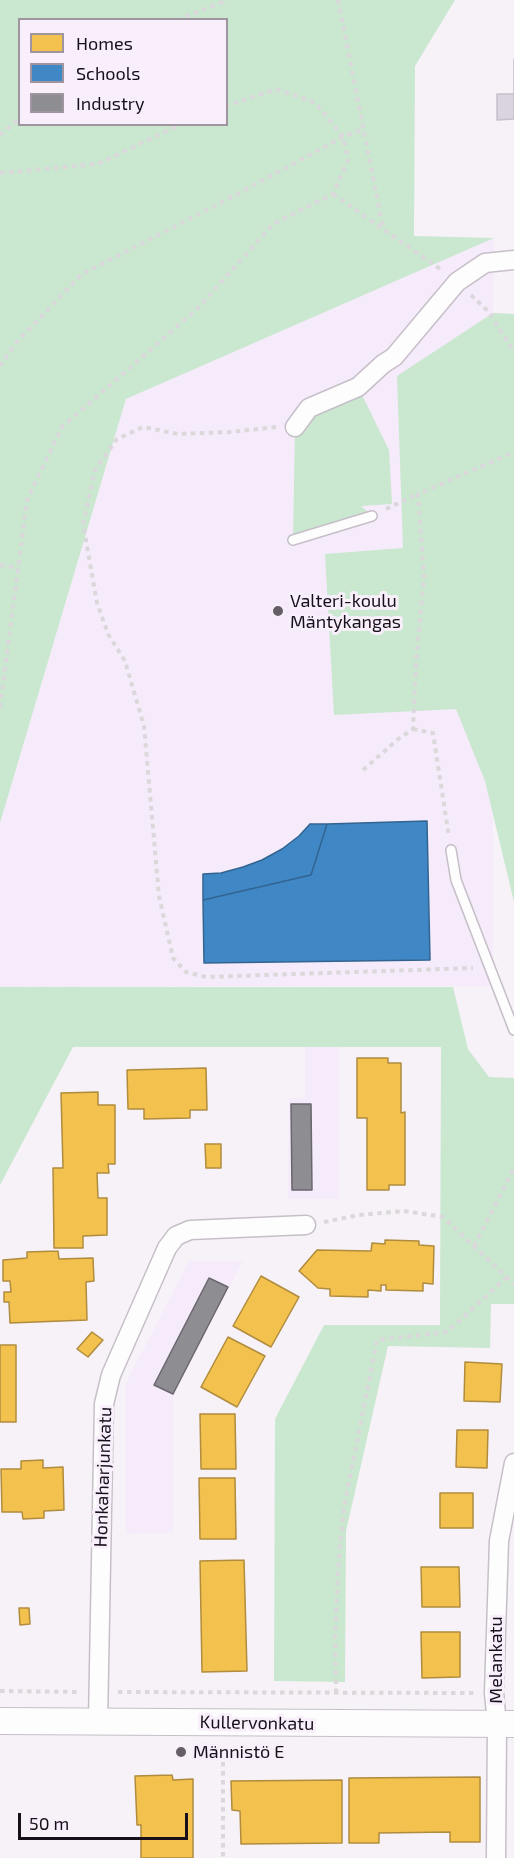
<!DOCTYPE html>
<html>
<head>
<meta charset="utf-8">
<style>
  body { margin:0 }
  #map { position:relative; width:514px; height:1858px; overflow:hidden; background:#f7f2f8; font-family:"Exo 2",sans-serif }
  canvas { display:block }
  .legend { position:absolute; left:18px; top:18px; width:210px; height:108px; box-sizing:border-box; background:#f8effb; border:2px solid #9e95a1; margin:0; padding:8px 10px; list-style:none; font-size:18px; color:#170f19 }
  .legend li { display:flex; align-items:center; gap:12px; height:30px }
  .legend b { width:30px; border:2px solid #9e95a1 }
  .scale { position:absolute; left:18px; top:1813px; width:170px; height:27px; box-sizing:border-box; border:3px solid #170f19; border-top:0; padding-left:8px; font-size:18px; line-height:21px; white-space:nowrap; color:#170f19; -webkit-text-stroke:4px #f8effb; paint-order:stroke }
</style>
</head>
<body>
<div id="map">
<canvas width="514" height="1858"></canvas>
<ul class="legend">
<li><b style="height:16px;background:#f2c14e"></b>Homes</li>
<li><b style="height:16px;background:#3f88c5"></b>Schools</li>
<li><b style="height:16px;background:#8d8d92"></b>Industry</li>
</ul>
<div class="scale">50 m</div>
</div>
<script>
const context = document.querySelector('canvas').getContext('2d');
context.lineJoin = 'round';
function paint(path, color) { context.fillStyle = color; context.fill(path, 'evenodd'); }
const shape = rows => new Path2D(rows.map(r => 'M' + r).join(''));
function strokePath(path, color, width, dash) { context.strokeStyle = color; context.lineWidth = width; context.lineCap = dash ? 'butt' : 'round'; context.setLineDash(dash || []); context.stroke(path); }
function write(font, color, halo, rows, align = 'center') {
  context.font = font + ' "Exo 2",sans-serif'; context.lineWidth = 6; context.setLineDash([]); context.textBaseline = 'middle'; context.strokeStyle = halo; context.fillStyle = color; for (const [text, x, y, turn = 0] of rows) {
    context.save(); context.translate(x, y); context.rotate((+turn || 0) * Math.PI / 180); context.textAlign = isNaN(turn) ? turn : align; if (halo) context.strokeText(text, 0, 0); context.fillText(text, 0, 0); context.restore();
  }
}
const built = shape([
  [494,238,493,313,493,986,0,987,0,823,126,399],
  [305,1047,339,1047,339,1199,288,1199,289,1098,305,1098],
  [189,1261,243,1261,173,1396,173,1533,126,1534,126,1383]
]);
const green = shape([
  [0,0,455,0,415,66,414,236,494,238,126,399,0,823],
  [20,20,226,20,226,124,20,124],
  [493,313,514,314,514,911,514,902,485,781,456,709,334,715,325,554,403,548,397,376],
  [358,387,389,450,392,504,361,506,372,516,293,540,295,427],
  [0,987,453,987,468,1049,489,1077,514,1078,514,1304,491,1304,490,1348,388,1346,346,1531,345,1682,274,1681,275,1419,324,1325,440,1325,441,1047,73,1047,0,1185]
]);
const homes = shape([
  [357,1058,388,1058,388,1063,401,1063,401,1113,405,1112,405,1185,389,1185,389,1190,367,1190,367,1118,357,1118,357,1058],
  [206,1068,207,1110,190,1110,190,1118,144,1119,144,1109,128,1109,127,1070,206,1068],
  [98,1092,98,1105,115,1105,115,1164,108,1164,109,1173,97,1173,98,1198,107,1198,107,1235,83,1236,83,1248,54,1248,53,1168,63,1168,61,1093,98,1092],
  [205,1144,221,1144,221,1168,206,1168,205,1144],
  [385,1240,419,1241,419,1245,434,1246,433,1284,423,1283,423,1291,386,1290,386,1285,381,1285,381,1291,368,1290,368,1297,330,1296,330,1289,318,1288,299,1271,317,1250,371,1251,372,1243,385,1244,385,1240],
  [58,1251,59,1259,93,1258,94,1281,86,1282,87,1320,10,1323,9,1302,4,1302,4,1292,11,1292,10,1281,3,1281,3,1260,27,1258,27,1252,58,1251],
  [261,1276,299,1297,271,1347,233,1326,261,1276],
  [92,1332,103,1340,88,1357,77,1349,92,1332],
  [228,1337,265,1356,237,1407,201,1387,228,1337],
  [0,1345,16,1345,16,1422,0,1422,0,1345],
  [465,1362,502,1364,500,1402,464,1401,465,1362],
  [200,1414,235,1414,236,1469,201,1469,200,1414],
  [457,1430,488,1430,487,1468,456,1467,457,1430],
  [43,1460,43,1468,63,1467,64,1510,44,1511,44,1518,23,1519,22,1512,2,1512,1,1469,21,1469,21,1461,43,1460],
  [199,1478,235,1478,236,1539,200,1539,199,1478],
  [440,1493,473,1493,473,1528,440,1528,440,1493],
  [244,1560,247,1671,202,1672,200,1561,244,1560],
  [421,1567,459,1567,460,1607,422,1607,421,1567],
  [19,1608,29,1608,30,1624,20,1625,19,1608],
  [421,1632,460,1632,460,1677,422,1678,421,1632],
  [172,1775,173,1780,193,1779,193,1858,141,1858,141,1825,137,1825,135,1776,172,1775],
  [480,1777,480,1842,450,1842,450,1832,379,1833,379,1843,349,1843,349,1778,480,1777],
  [342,1780,342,1843,241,1844,240,1811,232,1810,231,1781,342,1780]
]);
const schools = shape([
  [427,821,430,960,204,963,203,900,311,875,327,824,427,821],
  [310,824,327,824,311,875,203,900,203,874,221,873,243,867,262,860,282,849,299,836,310,824]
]);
const industry = shape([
  [291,1104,311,1104,312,1190,292,1190,291,1104],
  [209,1278,228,1287,173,1394,154,1385,209,1278]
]);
const building = shape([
  [514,59,514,119,497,120,497,94,514,94,514,59]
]);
const path = shape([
  [338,0,383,228],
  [177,20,228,0],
  [0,135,20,118],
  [0,173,98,164,181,124],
  [333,194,443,271],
  [471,295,489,312,514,352],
  [0,366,15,344,82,274,209,209,343,137,363,129],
  [276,427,230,432,178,434,143,427,117,439,95,470,83,524,97,603,108,634,125,661,144,726,159,896,173,958,186,972,206,977,473,968],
  [386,509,418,494],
  [0,565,18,568],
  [0,707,27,500,62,427,197,309,273,224,333,194,348,160,343,137,316,103,276,89,226,106],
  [413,729,433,733,449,837],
  [363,770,397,740,413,729,416,662,424,578,418,494,514,452],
  [324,1222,359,1215,404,1211,443,1217,514,1284],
  [474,1246,514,1168],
  [0,1691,80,1692],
  [118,1692,476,1693],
  [336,1693,335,1634,339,1556,344,1508,377,1340,447,1332,507,1277],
  [223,1753,223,1858]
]);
const lane = shape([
  [293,540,372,516],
  [451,850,456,880,514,1030]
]);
const street = shape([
  [295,427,309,408,358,387,383,364,394,357,457,282,485,263,514,260],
  [98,1721,104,1404,111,1375,167,1248,176,1236,190,1230,306,1225],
  [496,1858,497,1724,494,1693,499,1541,514,1463]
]);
const secondary = shape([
  [0,1721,514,1724]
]);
const markers = [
  [278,611,6,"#655e67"],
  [181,1752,6,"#655e67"]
];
const poiNames = [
  ["Valteri-koulu",290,601],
  ["Mäntykangas",290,622],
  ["Männistö E",193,1752]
];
const streetNames = [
  ["Honkaharjunkatu",103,1477,-88],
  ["Melankatu",496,1660,-90],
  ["Kullervonkatu",257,1723,1]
];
paint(built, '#f6ebfa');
paint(green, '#cae7d0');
paint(homes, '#f2c14e');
strokePath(homes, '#b08c3e', 1.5);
paint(schools, '#3f88c5');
strokePath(schools, '#336491', 1.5);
paint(industry, '#8d8d92');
strokePath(industry, '#6a676e', 1.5);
paint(building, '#d9d4dd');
strokePath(building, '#c6c0ca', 1.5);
strokePath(lane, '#c6bfc8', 12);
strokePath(street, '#c6bfc8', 21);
strokePath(secondary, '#c6bfc8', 28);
strokePath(path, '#dad8da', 4, [4.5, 4.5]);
strokePath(lane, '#fefdfe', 9);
strokePath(street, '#fefdfe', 18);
strokePath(secondary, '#fefdfe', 26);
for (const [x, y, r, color] of markers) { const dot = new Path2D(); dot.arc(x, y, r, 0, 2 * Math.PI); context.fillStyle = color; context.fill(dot); strokePath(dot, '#f8effb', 2); }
write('18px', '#170f19', '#f8effb', poiNames, 'left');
write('18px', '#170f19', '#f8effb', streetNames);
</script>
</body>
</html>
